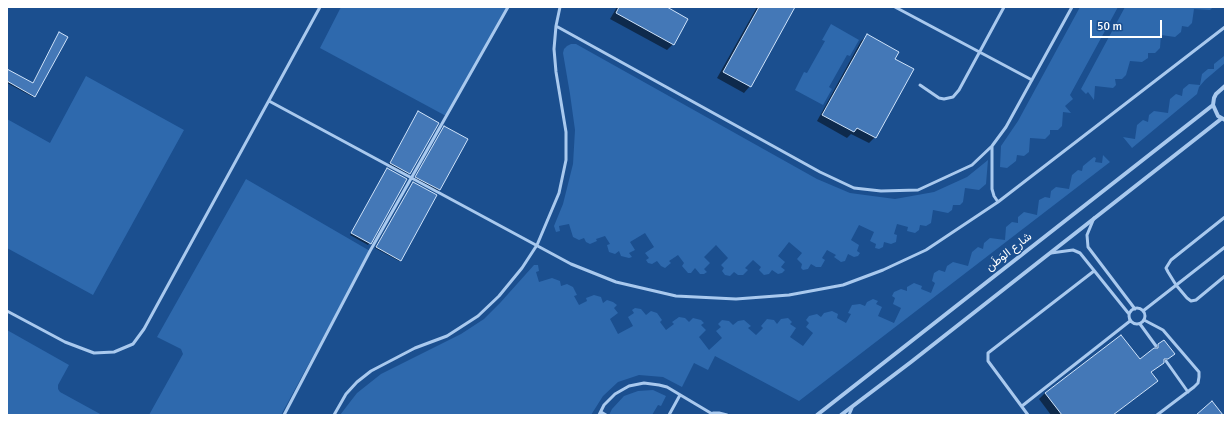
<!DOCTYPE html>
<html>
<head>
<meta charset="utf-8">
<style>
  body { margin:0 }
  #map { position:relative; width:1232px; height:422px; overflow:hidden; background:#1b4f8f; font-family:Signika,sans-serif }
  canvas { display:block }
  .frame { position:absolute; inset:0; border:8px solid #fff; pointer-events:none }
  .scale { position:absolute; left:1090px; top:20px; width:72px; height:18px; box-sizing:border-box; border:2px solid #fff; border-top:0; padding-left:5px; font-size:12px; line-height:14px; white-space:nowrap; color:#fff; -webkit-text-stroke:3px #1b4f8f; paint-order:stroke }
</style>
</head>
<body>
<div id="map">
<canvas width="1232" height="422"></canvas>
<div class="frame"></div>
<div class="scale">50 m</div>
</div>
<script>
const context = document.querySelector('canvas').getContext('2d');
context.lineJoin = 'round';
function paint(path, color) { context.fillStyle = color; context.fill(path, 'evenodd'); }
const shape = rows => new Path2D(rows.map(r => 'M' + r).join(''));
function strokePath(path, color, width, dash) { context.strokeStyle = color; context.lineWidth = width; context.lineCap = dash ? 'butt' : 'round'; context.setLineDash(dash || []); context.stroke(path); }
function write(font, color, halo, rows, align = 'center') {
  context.font = font + ' Signika,Vazirmatn,sans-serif'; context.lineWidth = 3; context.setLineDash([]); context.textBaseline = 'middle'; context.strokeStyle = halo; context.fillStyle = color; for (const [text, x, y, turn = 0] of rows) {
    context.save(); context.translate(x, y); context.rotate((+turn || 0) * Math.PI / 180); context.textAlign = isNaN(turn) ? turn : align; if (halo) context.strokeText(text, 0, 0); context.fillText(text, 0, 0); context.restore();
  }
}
const green = shape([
  [341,7,508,7,446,116,320,48],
  [1080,7,1118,7,1070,95,1073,99,1065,106,1071,113,1063,112,1062,126,1058,130,1050,130,1050,134,1045,139,1030,138,1029,152,1024,156,1017,155,1016,161,1007,168,1000,167,1001,146,1018,121],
  [1125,7,1213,7,1210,10,1194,9,1192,23,1188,27,1182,26,1181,32,1175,37,1161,35,1160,48,1155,53,1148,53,1148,58,1142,62,1130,61,1126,75,1122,79,1115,79,1116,85,1113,88,1095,86,1094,100,1088,92,1086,94,1081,89],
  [831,24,859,40,850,56,847,55,829,87,832,89,823,105,795,90,804,72,807,73,825,41,822,40],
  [571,44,576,44,817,179,850,193,895,199,934,192,967,177,988,160,986,184,979,190,965,188,963,202,960,205,953,205,952,210,948,213,933,210,931,223,926,226,920,225,919,230,915,233,907,231,908,227,897,224,894,234,897,235,896,242,891,244,884,242,883,247,879,249,875,248,876,244,870,241,874,232,859,225,851,240,859,245,857,251,860,253,858,256,854,257,848,254,845,261,841,262,834,257,836,255,827,250,822,258,825,260,821,267,816,267,811,264,808,269,803,270,801,268,802,264,797,259,802,253,789,242,778,256,785,262,781,267,785,270,782,273,778,274,772,270,769,274,764,275,759,270,761,267,753,260,745,268,748,270,743,275,738,275,734,272,730,276,725,275,722,271,724,268,721,265,728,258,716,245,704,257,710,263,704,269,707,272,704,274,700,274,695,268,691,273,688,273,682,266,684,263,678,255,669,261,671,263,665,268,661,266,657,261,652,264,648,263,646,260,649,258,645,253,654,247,645,233,630,242,635,250,629,253,632,257,629,258,621,256,619,251,615,254,609,252,607,245,610,244,605,236,596,239,597,241,590,244,586,242,584,238,579,240,573,237,569,224,559,226,560,231,556,232,554,226,563,204,573,164,575,130,570,94,563,53,564,49,567,46],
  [1224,56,1225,56,1225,63,1205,80,1199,87,1197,94,1132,148,1123,137,1135,139,1137,125,1143,120,1148,122,1149,115,1154,111,1168,113,1170,99,1176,94,1182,96,1183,89,1189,84,1200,85,1202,74,1208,69,1214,69,1214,64],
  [86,76,184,130,93,295,7,248,7,119,50,143],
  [1103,155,1110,162,799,401,715,356,708,370,694,363,682,387,663,377,639,375,618,382,603,396,591,415,340,415,357,393,381,374,461,334,484,319,500,303,534,265,538,265,539,271,536,272,539,282,552,278,560,281,561,286,567,284,573,287,577,295,574,296,579,305,587,301,586,298,594,295,601,297,603,303,607,300,613,302,617,305,614,308,618,313,610,319,618,334,633,326,628,317,634,313,632,310,635,308,641,309,646,315,651,311,657,313,662,320,660,322,666,330,674,324,672,322,679,317,685,318,689,322,693,318,701,320,704,323,701,325,706,330,699,337,709,350,722,338,716,331,721,327,718,324,722,320,729,321,733,325,738,321,744,320,751,326,748,328,756,335,763,328,761,326,767,319,774,320,777,324,781,319,788,318,792,322,790,324,796,328,790,337,803,346,813,333,806,327,809,323,806,320,809,316,817,314,821,317,824,313,832,311,838,314,837,318,846,323,851,314,848,313,852,305,860,304,865,306,867,302,873,299,878,301,876,304,882,307,878,316,894,323,901,308,893,304,895,298,892,296,894,292,901,289,907,291,907,287,914,283,922,286,921,289,931,293,935,283,932,281,934,273,939,270,945,272,947,266,953,262,968,266,972,252,978,247,983,249,984,243,990,238,1005,240,1006,227,1012,222,1018,223,1018,217,1024,212,1037,215,1039,200,1045,197,1050,198,1051,191,1056,187,1069,189,1072,175,1078,170,1082,171,1083,166,1094,157,1096,158,1095,162,1102,163],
  [246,179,370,251,281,415,149,415,183,354,181,349,157,337],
  [7,330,69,365,58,385,58,389,60,392,102,415,7,415],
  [653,390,666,396,661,406,658,405,652,415,609,415,612,409,624,396,638,391]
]);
const shadow = shape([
  [617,7,665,7,673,44,667,50,610,19],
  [757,7,794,7,750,86,744,93,717,78],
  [58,35,33,97,7,83,7,70,32,84],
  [868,35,894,59,875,137,869,143,851,134,847,138,817,121,861,41],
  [417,114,409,173,408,174,389,164],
  [443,128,439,189,438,191,415,178],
  [386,170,406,179,368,245,350,235],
  [413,183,400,260,399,261,375,248],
  [1121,336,1140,360,1159,345,1173,354,1150,373,1156,381,1150,387,1113,415,1051,415,1039,399,1045,393]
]);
const building = shape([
  [619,7,667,7,688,19,674,45,616,13,619,7],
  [759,7,795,7,751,87,723,72,759,7],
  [59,32,68,37,35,97,7,81,7,69,33,83,59,32],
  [867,34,899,52,895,59,914,69,876,138,857,128,854,132,822,115,867,34],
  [418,111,439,123,410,174,390,163,418,111],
  [444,126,468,139,440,190,415,177,444,126],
  [387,168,407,179,371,244,351,233,387,168],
  [413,182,437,195,401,261,376,247,413,182],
  [1121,335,1140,359,1154,348,1158,348,1158,344,1164,340,1175,354,1168,359,1164,359,1164,363,1151,372,1158,381,1113,415,1062,415,1045,393,1121,335],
  [1212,401,1223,415,1196,415,1212,401]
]);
const lane = shape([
  [895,7,1032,80],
  [556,26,820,172,854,188,881,191,918,190,972,165,992,146,1006,127,1072,7],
  [920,85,939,98,944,99,953,97,959,90,1004,7],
  [269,101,571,264,616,282,676,296,736,299,789,295,843,285,883,270,926,250,998,202,1225,27],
  [992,146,992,189,994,196,998,202],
  [1225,217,1171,260,1166,268,1168,272,1176,285,1187,298,1191,301,1196,300,1225,276],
  [1094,218,1087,235,1088,247,1135,309],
  [1051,253,1073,250,1080,253,1129,314],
  '1129 316a8 8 0 1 1 16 0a8 8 0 1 1-16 0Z',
  [7,311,65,342,94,353,114,352,133,344,144,329,320,7],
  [1143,311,1225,247],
  [1144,320,1163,330,1199,372,1199,377,1198,383,1194,387,1157,415],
  [1140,324,1156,346],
  [1166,361,1188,392],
  [1022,406,1130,321],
  [601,412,606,415],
  [713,413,719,413,727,415],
  [284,415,370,251,508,7],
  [334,415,346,394,357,382,371,371,415,348,447,336,478,316,499,296,522,268,537,245,559,193,566,160,566,132,556,72,554,49,556,26,560,7],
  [599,415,604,405,615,394,629,386,644,383,659,385,667,387,714,415],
  [669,415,680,395],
  [849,415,852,408],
  [1028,415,988,361,988,353,1094,271]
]);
const street = shape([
  [1225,86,1216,94,1214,98,1213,105,1218,116,1225,120],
  [817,415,1213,105],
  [841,415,911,362,1221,119]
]);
const streetNames = [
  ["شارع الوَطَن",1009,252,-38]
];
paint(green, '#2e69ad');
paint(shadow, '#0007');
paint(building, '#4478b7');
strokePath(building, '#cfe3fa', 1);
strokePath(lane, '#a9c9ee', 3);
strokePath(street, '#a9c9ee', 4);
write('12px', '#fff', '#1b4f8f', streetNames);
</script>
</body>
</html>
